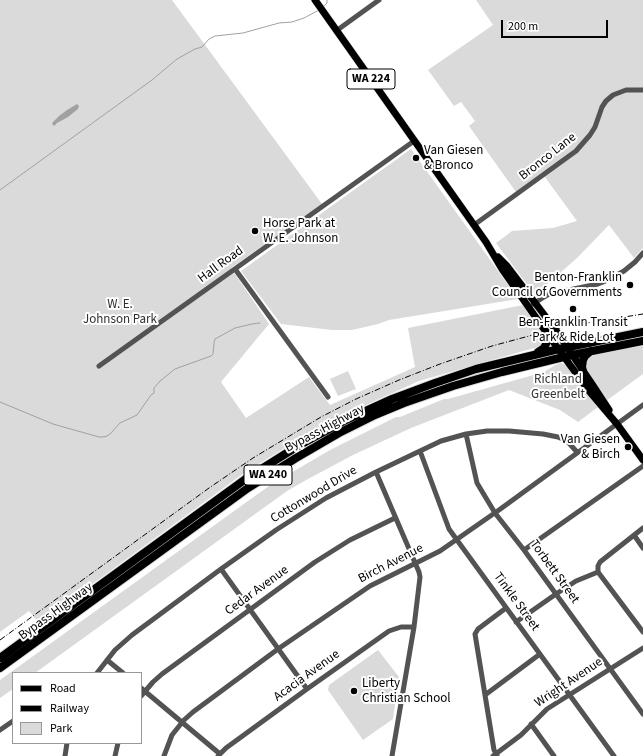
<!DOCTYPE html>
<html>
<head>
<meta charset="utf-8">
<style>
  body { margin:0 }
  #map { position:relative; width:643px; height:756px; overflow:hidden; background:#fff; font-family:"Source Sans 3",sans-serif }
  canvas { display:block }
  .legend { position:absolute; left:12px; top:672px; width:130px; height:72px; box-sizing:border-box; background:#fff; border:1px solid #999; margin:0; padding:5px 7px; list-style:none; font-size:12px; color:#000 }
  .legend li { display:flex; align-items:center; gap:8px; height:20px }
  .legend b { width:20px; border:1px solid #999 }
  .scale { position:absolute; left:501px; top:20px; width:107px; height:18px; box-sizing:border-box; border:2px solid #000; border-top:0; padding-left:5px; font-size:12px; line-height:14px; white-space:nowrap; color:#000; -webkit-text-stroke:3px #fff; paint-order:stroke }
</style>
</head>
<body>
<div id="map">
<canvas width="643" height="756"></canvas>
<ul class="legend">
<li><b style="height:5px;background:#000"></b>Road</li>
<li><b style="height:5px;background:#000"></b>Railway</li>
<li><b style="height:11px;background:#dadada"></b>Park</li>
</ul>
<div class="scale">200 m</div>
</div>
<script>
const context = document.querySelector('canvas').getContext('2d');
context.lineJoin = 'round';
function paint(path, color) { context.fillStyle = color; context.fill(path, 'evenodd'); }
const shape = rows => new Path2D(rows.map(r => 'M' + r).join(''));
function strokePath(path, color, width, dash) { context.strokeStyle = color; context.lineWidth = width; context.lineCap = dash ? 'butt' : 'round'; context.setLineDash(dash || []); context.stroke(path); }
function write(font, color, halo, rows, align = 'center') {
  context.font = font + ' "Source Sans 3",sans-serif'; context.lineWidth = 4; context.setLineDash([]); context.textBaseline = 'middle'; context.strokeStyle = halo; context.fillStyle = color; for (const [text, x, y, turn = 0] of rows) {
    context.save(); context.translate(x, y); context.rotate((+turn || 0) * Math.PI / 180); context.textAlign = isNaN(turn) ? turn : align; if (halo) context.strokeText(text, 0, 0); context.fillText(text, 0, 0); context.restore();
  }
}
const green = shape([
  [0,0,172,0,322,204,231,268,269,324,221,382,246,418,309,377,330,405,415,367,408,328,523,305,543,335,545,340,541,346,419,381,379,399,329,423,283,449,244,473,39,623,29,611,0,632],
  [476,0,643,0,643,248,634,258,609,225,577,258,535,295,496,243,512,231,553,228,577,221,542,173,516,192,469,126,475,121,461,102,454,106,428,70,493,25],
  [411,149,518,299,389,320,378,324,352,330,332,330,281,324,241,271],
  [643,346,643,374,606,401,585,367,586,361,591,355],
  [561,363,566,365,598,407,578,422,560,410,509,390,411,428,353,455,308,479,287,491,35,673,13,673,13,689,0,698,0,680,241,506,269,486,301,467,330,450,396,417,400,417,444,399,448,399,544,372,557,364],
  [348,371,356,389,338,396,330,379],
  [378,650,399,677,393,719,363,740,328,690,329,685]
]);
const water = shape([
  [77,104,79,106,78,109,68,117,57,123,54,126,53,125,52,123,59,116,67,110]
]);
const stream = shape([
  [323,7,327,3,327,0],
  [0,190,152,80,177,59,195,49,202,47,209,39,215,36,243,33,279,23,292,22,304,18,319,10],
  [0,402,53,424,99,437,103,437,107,436,110,434,120,423,137,415,151,395,154,393,154,388,160,381,175,369,211,356,213,354,214,343,215,339,235,328,252,324,260,323]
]);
const minor = shape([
  [336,31,379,0],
  [474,225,576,151,590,135,595,127,602,107,606,101,613,95,626,90,643,90],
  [235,269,328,397],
  [533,304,544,297,549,294,598,284,608,280,624,271,635,262,643,253],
  [99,366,414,141],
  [466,434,477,483,495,513,524,550,643,714],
  [420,451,449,529,614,756],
  [376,472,419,572,420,577,414,627,392,756],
  [634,535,643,548],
  [524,550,643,466],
  [221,569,307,689],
  [598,572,643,632],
  [516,622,556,594,576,581,598,572,598,566,600,562,643,528],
  [107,660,123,673],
  [97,673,115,650,132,635,221,569,276,530,326,498,376,472,420,451,441,441,466,434,487,431,509,431,543,434,558,437,567,441,577,452],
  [141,688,220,754],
  [485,695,540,654],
  [141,696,153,682,162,674,315,562,350,540,395,518],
  [531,724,554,756],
  [0,730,13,721],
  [497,755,494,750,475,634,478,629,506,608],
  [65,756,67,743],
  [115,756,118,743],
  [164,756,172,735,184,720,193,712,278,649,370,586,440,551,499,510,643,405],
  [218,756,226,748,307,689,389,631,401,627,414,627],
  [493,756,521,735,547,709,643,648]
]);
const major = shape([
  [315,0,486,242,502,269,546,332,589,391,617,424,643,460],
  [498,257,507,266,555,329,594,387,609,410]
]);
const highway = shape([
  [538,352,544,348,546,344,547,340,546,332],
  [583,371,582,367,583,360,585,356,591,351],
  [0,658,247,478,298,446,346,420,392,399,435,383,476,369,559,349,643,332],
  [0,668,248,488,296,458,339,433,375,415,404,403,453,386,502,372,572,355,643,341]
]);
const rail = shape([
  [0,640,209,488,253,458,321,417,356,399,399,380,440,364,492,346,555,329,587,323,643,314]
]);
const markers = [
  [416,158,4,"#000"],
  [255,231,4,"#000"],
  [630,285,4,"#000"],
  [573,309,4,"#000"],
  [628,447,4,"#000"],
  [354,691,4,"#000"]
];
const shields = [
  [371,79,48],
  [268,475,48]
];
const shieldNames = [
  ["WA 224",371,79],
  ["WA 240",268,475]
];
const poiNames = [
  ["Van Giesen",424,151],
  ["& Bronco",424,166],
  ["Horse Park at",263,224],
  ["W. E. Johnson",263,239],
  ["Benton-Franklin",622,278,"right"],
  ["Council of Governments",622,293,"right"],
  ["Ben-Franklin Transit",573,323,"center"],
  ["Park & Ride Lot",573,338,"center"],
  ["Van Giesen",620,440,"right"],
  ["& Birch",620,455,"right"],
  ["Liberty",362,684],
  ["Christian School",362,699]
];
const streetNames = [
  ["Bronco Lane",548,157,-38],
  ["Hall Road",221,265,-36],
  ["Bypass Highway",325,429,-28],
  ["Cottonwood Drive",314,495,-31],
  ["Birch Avenue",391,564,-27],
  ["Torbett Street",554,572,54],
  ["Cedar Avenue",257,591,-36],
  ["Tinkle Street",516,602,54],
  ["Bypass Highway",56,612,-36],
  ["Acacia Avenue",307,676,-36],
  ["Wright Avenue",569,683,-34]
];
const parkNames = [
  ["W. E.",120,305],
  ["Johnson Park",120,320],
  ["Richland",558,380],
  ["Greenbelt",558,395]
];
paint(green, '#dadada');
paint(water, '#a1a1a1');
strokePath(stream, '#a1a1a1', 1);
strokePath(major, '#dbdbdb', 8);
strokePath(highway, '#dbdbdb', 10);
strokePath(minor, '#535353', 5);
strokePath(major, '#000', 7);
strokePath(highway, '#000', 8);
strokePath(rail, '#000', 1, [6, 2, 1, 2]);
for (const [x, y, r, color] of markers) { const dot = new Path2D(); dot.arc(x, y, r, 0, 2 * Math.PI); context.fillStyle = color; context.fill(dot); strokePath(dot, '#fff', 1.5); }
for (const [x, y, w] of shields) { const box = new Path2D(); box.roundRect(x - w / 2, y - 10, w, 20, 3); context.fillStyle = '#fff'; context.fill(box); strokePath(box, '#000', 1); }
write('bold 12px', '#000', null, shieldNames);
write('13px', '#000', '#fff', poiNames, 'left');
write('13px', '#000', '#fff', streetNames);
write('13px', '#313131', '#fff', parkNames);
</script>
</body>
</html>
